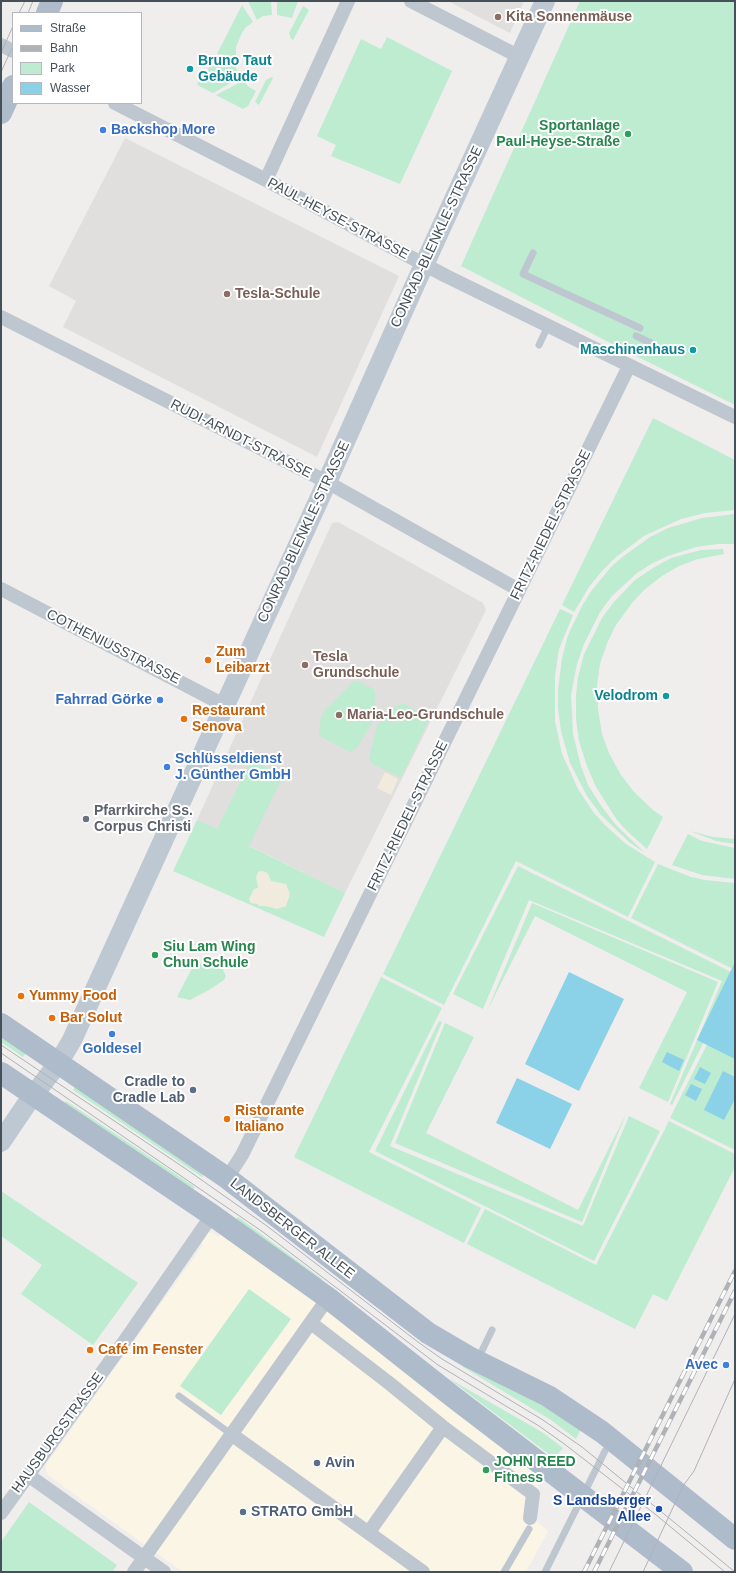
<!DOCTYPE html>
<html>
<head>
<meta charset="utf-8">
<style>
  body { margin:0 }
  #map { position:relative; width:736px; height:1573px; overflow:hidden; background:#f0eded; font-family:Helvetica,sans-serif }
  canvas { display:block }
  .frame { position:absolute; inset:0; border:2px solid #465059; pointer-events:none }
  .legend { position:absolute; left:12px; top:12px; width:130px; height:92px; box-sizing:border-box; background:#fff; border:1px solid #b5b9bd; margin:0; padding:5px 7px; list-style:none; font-size:12px; color:#465059 }
  .legend li { display:flex; align-items:center; gap:8px; height:20px }
  .legend b { width:20px; border:1px solid #b5b9bd }
</style>
</head>
<body>
<div id="map">
<canvas width="736" height="1573"></canvas>
<div class="frame"></div>
<ul class="legend">
<li><b style="height:5px;background:#aebbcb"></b>Straße</li>
<li><b style="height:5px;background:#afb2b7"></b>Bahn</li>
<li><b style="height:11px;background:#bdecd1"></b>Park</li>
<li><b style="height:11px;background:#8bd1e7"></b>Wasser</li>
</ul>
</div>
<script>
const context = document.querySelector('canvas').getContext('2d');
context.lineJoin = 'round';
function paint(path, color) { context.fillStyle = color; context.fill(path, 'evenodd'); }
const shape = rows => new Path2D(rows.map(r => 'M' + r).join(''));
function strokePath(path, color, width, dash) { context.strokeStyle = color; context.lineWidth = width; context.lineCap = dash ? 'butt' : 'round'; context.setLineDash(dash || []); context.stroke(path); }
function write(font, color, halo, rows, align = 'center') {
  context.font = font + ' Helvetica,sans-serif'; context.lineWidth = 4; context.setLineDash([]); context.textBaseline = 'middle'; context.strokeStyle = halo; context.fillStyle = color; for (const [text, x, y, turn = 0] of rows) {
    context.save(); context.translate(x, y); context.rotate((+turn || 0) * Math.PI / 180); context.textAlign = isNaN(turn) ? turn : align; if (halo) context.strokeText(text, 0, 0); context.fillText(text, 0, 0); context.restore();
  }
}
const commercial = shape([
  [207,1232,213,1233,219,1237,221,1235,303,1290,539,1474,535,1520,548,1531,526,1572,183,1572,49,1476,46,1472,46,1464,203,1245,201,1239]
]);
const education = shape([
  [448,1,524,1,510,33],
  [125,138,399,276,317,457,63,327,76,301,49,286],
  [338,522,483,603,486,610,345,893,197,820,332,523]
]);
const green = shape([
  [248,1,271,1,272,15,263,16,257,20],
  [277,1,298,1,292,18,277,15],
  [580,1,735,1,735,405,622,349,461,266],
  [242,5,253,22,245,28,241,35,236,47,236,56,217,54],
  [303,6,309,10,293,40,291,39,289,33],
  [387,37,452,71,400,184,331,156,336,145,317,136,361,39,381,49],
  [235,61,236,69,241,77,213,93,197,85,200,78,204,79,211,62],
  [272,77,273,78,259,105,255,102,266,80],
  [243,81,249,87,256,91,248,106,243,109,216,95],
  [653,418,735,460,735,510,705,513,681,519,644,536,616,557,602,571,589,587,574,612,562,605],
  [735,514,735,544,718,544,696,547,668,556,653,563,637,573,624,585,612,596,600,612,584,644,577,664,571,695,572,712,573,734,581,766,588,785,602,807,616,825,645,853,629,842,601,815,587,796,570,763,561,731,558,708,558,690,562,658,568,635,583,604,592,590,610,568,621,558,650,537,668,528,702,518],
  [723,549,724,554,698,559,679,566,662,576,644,590,632,603,616,625,608,641,600,664,597,685,598,709,602,734,609,753,621,775,634,792,653,810,663,817,647,849,627,831,617,820,596,787,587,766,579,741,576,719,576,695,578,677,584,654,602,618,613,603,635,580,653,568,671,558,701,550],
  [560,609,573,615,559,649,555,676,555,721,562,754,578,789,594,813,606,826,626,844,655,862,628,917,516,861,444,1005,383,974],
  [358,681,375,690,376,717,356,749,350,752,321,737,319,734,321,716,324,711,353,682],
  [403,703,430,718,401,778,373,764,369,759,377,725,395,707],
  [251,760,283,776,249,846,345,893,324,937,173,871,197,820,217,829],
  [690,831,713,837,735,839,735,844,716,841],
  [688,834,702,841,735,848,735,879,702,875,672,865],
  [658,864,691,877,705,880,735,883,735,970,631,918],
  [518,866,735,974,735,980,672,1105,670,1104,722,981,529,900,483,1009,453,994],
  [532,903,718,982,668,1102,639,1088,687,992,535,916,487,1011],
  [210,962,219,965,222,968,226,976,224,980,209,990,190,1000,177,997,192,968,201,963],
  [381,977,442,1008,369,1152,481,1208,464,1243,294,1157],
  [735,989,735,1150,670,1118],
  [439,1021,442,1022,390,1146,583,1226,629,1116,660,1131,594,1261,375,1151],
  [445,1023,474,1037,426,1133,578,1210,626,1114,582,1222,395,1143],
  [1,1036,26,1053,23,1057,1,1042],
  [76,1086,204,1173,202,1177,73,1090],
  [66,1101,195,1187,192,1191,64,1104],
  [669,1121,735,1154,735,1167,667,1301,653,1294,635,1329,467,1244,485,1209,596,1265],
  [1,1191,138,1283,93,1345,21,1294,42,1265,1,1236],
  [238,1217,322,1279,321,1281,235,1220],
  [249,1289,291,1319,221,1415,180,1386],
  [465,1365,537,1401,581,1429,576,1439,551,1420,463,1367],
  [448,1378,521,1420,542,1432,563,1448,554,1458],
  [29,1502,117,1565,112,1572,1,1572,1,1542]
]);
const sand = shape([
  [385,772,398,779,391,795,377,788],
  [261,871,266,872,268,874,271,881,286,884,290,894,286,906,277,909,265,906,259,906,256,903,254,904,251,903,249,899,254,889,258,888,256,877,258,872]
]);
const water = shape([
  [735,962,735,1059,697,1040],
  [569,972,624,999,579,1091,525,1064],
  [667,1052,684,1060,679,1071,662,1062],
  [700,1067,711,1073,705,1084,694,1079],
  [723,1071,735,1077,735,1099,724,1120,704,1110],
  [517,1078,572,1104,550,1149,496,1123],
  [691,1084,702,1089,696,1101,685,1095]
]);
const lane = shape([
  [533,253,523,274,640,328],
  [636,336,653,344],
  [539,345,548,326],
  [478,1359,492,1330],
  [179,1396,231,1434],
  [504,1572,529,1529],
  [545,1572,605,1451]
]);
const street = shape([
  [411,1,520,57],
  [1,45,13,51],
  [115,103,266,180,446,276,735,417],
  [266,180,348,1],
  [1,317,327,482,519,590],
  [1,589,224,705],
  [227,1178,242,1155,629,366],
  [311,1323,389,1383,443,1427,533,1494,530,1518],
  [231,1434,423,1572],
  [28,1475,164,1572],
  [1,1513,126,1339,212,1215],
  [369,1532,443,1427],
  [134,1572,328,1298]
]);
const secondary = shape([
  [1,1142,26,1105,59,1062,72,1040,327,482,413,289,545,1]
]);
const primary = shape([
  [47,13,52,1],
  [1,113,13,86],
  [1,1024,227,1178,428,1333,469,1357,548,1396,602,1432,735,1539],
  [1,1073,212,1215,328,1298,452,1396,682,1572]
]);
const tram = shape([
  [19,13,25,1],
  [28,13,33,1],
  [1,53,13,26],
  [1,72,13,46],
  [1,1045,186,1169,267,1226,418,1342,442,1359,543,1420,582,1447,735,1572],
  [1,1053,263,1232,438,1365,539,1426,563,1443,655,1514,725,1572],
  [609,1572,735,1314],
  [643,1572,683,1486,694,1471,735,1379]
]);
const rail = shape([
  [584,1572,735,1271],
  [594,1572,735,1291]
]);
const markers = [
  [498,17,4,"#8d6e63"],
  [190,69,4,"#0f9aa8"],
  [103,130,4,"#3f7fe0"],
  [628,134,4,"#2e9e5b"],
  [227,294,4,"#8d6e63"],
  [693,350,4,"#0f9aa8"],
  [208,660,4,"#e8710a"],
  [305,665,4,"#8d6e63"],
  [666,696,4,"#0f9aa8"],
  [160,700,4,"#3f7fe0"],
  [339,715,4,"#8d6e63"],
  [184,719,4,"#e8710a"],
  [167,767,4,"#3f7fe0"],
  [86,819,4,"#6b7280"],
  [155,955,4,"#2e9e5b"],
  [21,996,4,"#e8710a"],
  [52,1018,4,"#e8710a"],
  [112,1034,4,"#3f7fe0"],
  [193,1090,4,"#5c6f8a"],
  [227,1119,4,"#e8710a"],
  [90,1350,4,"#e8710a"],
  [726,1365,4,"#3f7fe0"],
  [317,1463,4,"#5c6f8a"],
  [486,1470,4,"#2e9e5b"],
  [659,1509,4,"#1a4fb4"],
  [243,1512,4,"#5c6f8a"]
];
const educationNames = [
  ["Kita Sonnenmäuse",506,17],
  ["Tesla-Schule",235,294],
  ["Tesla",313,657],
  ["Grundschule",313,673],
  ["Maria-Leo-Grundschule",347,715]
];
const cultureNames = [
  ["Bruno Taut",198,61,"left"],
  ["Gebäude",198,77,"left"],
  ["Maschinenhaus",685,350],
  ["Velodrom",658,696]
];
const leisureNames = [
  ["Sportanlage",620,126,"right"],
  ["Paul-Heyse-Straße",620,142,"right"],
  ["Siu Lam Wing",163,947],
  ["Chun Schule",163,963],
  ["JOHN REED",494,1462],
  ["Fitness",494,1478]
];
const shopNames = [
  ["Backshop More",111,130],
  ["Fahrrad Görke",152,700,"right"],
  ["Schlüsseldienst",175,759],
  ["J. Günther GmbH",175,775],
  ["Goldesel",112,1049,"center"],
  ["Avec",718,1365,"right"]
];
const streetNames = [
  ["PAUL-HEYSE-STRASSE",338,219,28],
  ["CONRAD-BLENKLE-STRASSE",437,237,-65],
  ["RUDI-ARNDT-STRASSE",241,439,27],
  ["FRITZ-RIEDEL-STRASSE",551,525,-64],
  ["CONRAD-BLENKLE-STRASSE",304,532,-65],
  ["COTHENIUSSTRASSE",113,647,27],
  ["FRITZ-RIEDEL-STRASSE",408,816,-64],
  ["LANDSBERGER ALLEE",292,1229,38],
  ["HAUSBURGSTRASSE",58,1433,-54]
];
const foodNames = [
  ["Zum",216,652],
  ["Leibarzt",216,668],
  ["Restaurant",192,711],
  ["Senova",192,727],
  ["Yummy Food",29,996],
  ["Bar Solut",60,1018],
  ["Ristorante",235,1111],
  ["Italiano",235,1127],
  ["Café im Fenster",98,1350]
];
const worshipNames = [
  ["Pfarrkirche Ss.",94,811],
  ["Corpus Christi",94,827]
];
const serviceNames = [
  ["Cradle to",185,1082,"right"],
  ["Cradle Lab",185,1098,"right"],
  ["Avin",325,1463],
  ["STRATO GmbH",251,1512]
];
const transitNames = [
  ["S Landsberger",651,1501],
  ["Allee",651,1517]
];
paint(commercial, '#fbf5e6');
paint(education, '#e1dede');
paint(green, '#bdecd1');
paint(sand, '#f1ebde');
paint(water, '#8bd1e7');
strokePath(lane, '#bec7cf', 7);
strokePath(street, '#bec7cf', 14);
strokePath(secondary, '#bec8d3', 20);
strokePath(primary, '#aebbcb', 22);
strokePath(tram, '#afb2b7', 1);
strokePath(rail, '#afb2b7', 4.5);
strokePath(rail, '#fff', 3, [9]);
for (const [x, y, r, color] of markers) { const dot = new Path2D(); dot.arc(x, y, r, 0, 2 * Math.PI); context.fillStyle = color; context.fill(dot); strokePath(dot, '#fff', 1.5); }
write('bold 14px', '#785e54', '#fff', educationNames, 'left');
write('bold 14px', '#0d838f', '#fff', cultureNames, 'right');
write('bold 14px', '#27864d', '#fff', leisureNames, 'left');
write('bold 14px', '#366cbe', '#fff', shopNames, 'left');
write('14px', '#465059', '#fff', streetNames);
write('bold 14px', '#c56008', '#fff', foodNames, 'left');
write('bold 14px', '#5b616d', '#fff', worshipNames, 'left');
write('bold 14px', '#4e5e75', '#fff', serviceNames, 'left');
write('bold 14px', '#164399', '#fff', transitNames, 'right');
</script>
</body>
</html>
